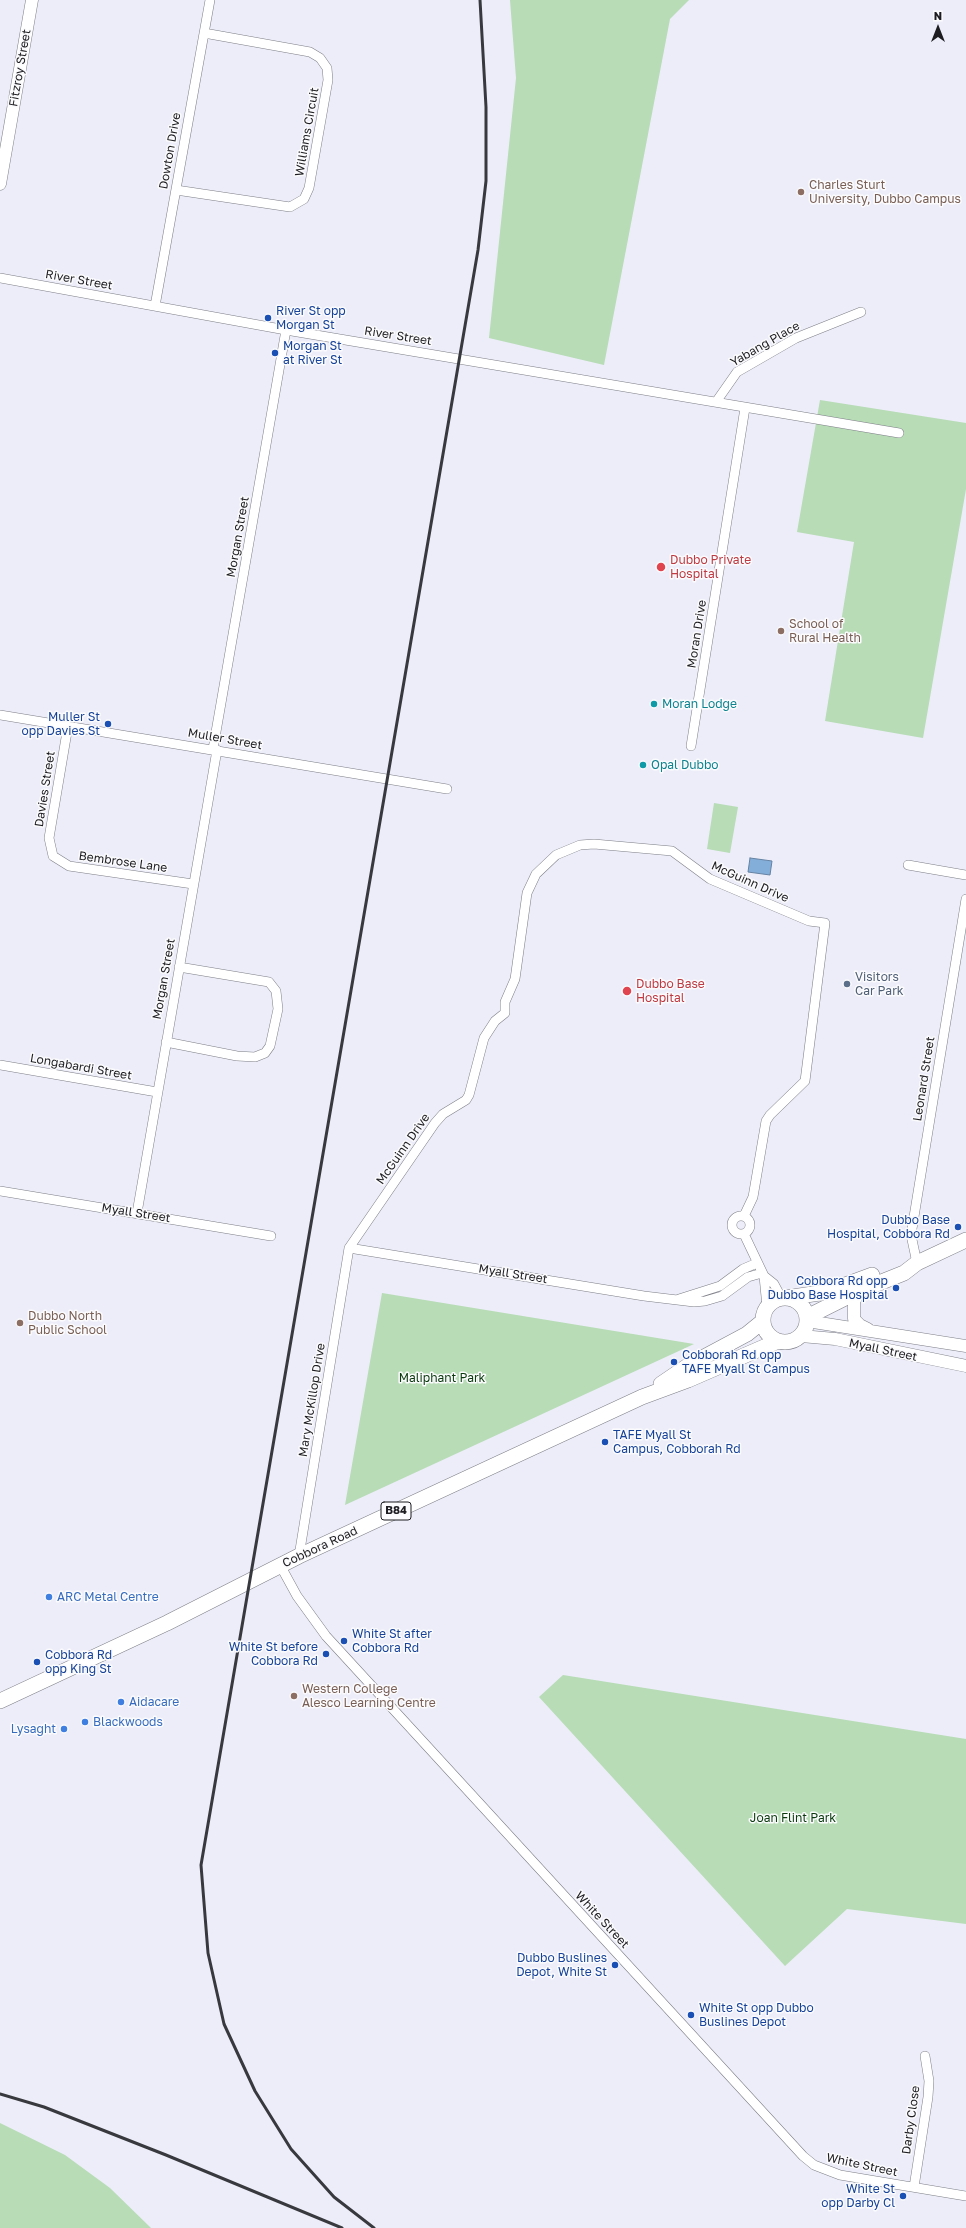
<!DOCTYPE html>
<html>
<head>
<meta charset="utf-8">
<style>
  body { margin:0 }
  #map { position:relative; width:966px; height:2228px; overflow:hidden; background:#ecedf8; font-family:"Golos Text",sans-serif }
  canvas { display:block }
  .north { position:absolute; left:918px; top:8px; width:40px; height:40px; -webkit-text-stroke:3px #fbfbfd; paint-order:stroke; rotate:0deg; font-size:11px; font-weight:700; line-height:16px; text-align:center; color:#1d1d21 }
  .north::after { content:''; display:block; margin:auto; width:14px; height:18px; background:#1d1d21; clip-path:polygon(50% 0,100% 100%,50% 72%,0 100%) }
</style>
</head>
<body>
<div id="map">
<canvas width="966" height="2228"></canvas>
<div class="north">N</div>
</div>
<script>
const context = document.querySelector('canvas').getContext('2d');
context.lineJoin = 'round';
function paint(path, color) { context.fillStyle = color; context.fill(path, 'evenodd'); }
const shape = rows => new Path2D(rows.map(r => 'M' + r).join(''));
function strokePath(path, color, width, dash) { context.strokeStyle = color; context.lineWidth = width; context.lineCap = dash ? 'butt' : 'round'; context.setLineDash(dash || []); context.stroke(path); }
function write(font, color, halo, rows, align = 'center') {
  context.font = font + ' "Golos Text",sans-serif'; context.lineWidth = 3; context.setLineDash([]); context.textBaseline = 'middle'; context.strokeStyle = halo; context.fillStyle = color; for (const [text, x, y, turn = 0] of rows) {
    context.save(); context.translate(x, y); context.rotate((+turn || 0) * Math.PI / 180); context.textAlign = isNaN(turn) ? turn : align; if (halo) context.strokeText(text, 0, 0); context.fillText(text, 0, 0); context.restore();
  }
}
const green = shape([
  [510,0,689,0,670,19,604,365,489,338,516,78],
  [820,400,966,423,966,489,923,738,825,721,854,542,797,532],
  [714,803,738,807,730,853,707,849],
  [382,1293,694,1344,345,1505],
  [563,1675,966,1739,966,1924,847,1909,785,1966,539,1697],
  [0,2123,65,2155,110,2188,151,2228,0,2228]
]);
const water = shape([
  [750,858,772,861,770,875,748,872,750,858]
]);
const minor = shape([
  [176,190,290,207,304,199,309,188,328,80,327,68,320,58,310,52,204,33],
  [0,278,286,330,899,433],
  [155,306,210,0],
  [716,402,737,372,796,338,861,312],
  [0,715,447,789],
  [68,726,49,838,53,856,69,866,193,884],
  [691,746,745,408],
  [213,749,286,330],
  [908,865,966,875],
  [166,1042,237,1056,255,1057,265,1053,270,1046,278,1009,276,991,269,982,179,967],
  [0,1065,157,1092],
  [0,1191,271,1236],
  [137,1213,217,750],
  '732 1225a9 9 0 1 1 18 0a9 9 0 1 1-18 0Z',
  [744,1234,764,1276,774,1284,782,1299],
  [349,1248,644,1296,694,1302,705,1301,722,1296,748,1277,762,1273],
  [917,1263,911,1235,966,899],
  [764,1276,767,1307],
  [679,1299,720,1286,743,1269,757,1263],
  [299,1556,349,1248,435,1123,443,1114,466,1100,469,1095,484,1038,495,1021,505,1013,505,1002,515,979,527,893,536,874,556,855,580,845,594,844,672,851,710,879,809,921,825,923,805,1081,770,1115,766,1121,753,1197,744,1216],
  [280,1565,297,1596,326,1636,803,2156,814,2165,840,2175,966,2196],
  [914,2187,928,2097,929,2081,925,2056]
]);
const tertiary = shape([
  [0,184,32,0],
  [859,1291,854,1302,854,1319,860,1325,868,1329],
  [807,1321,966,1346],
  [801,1336,835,1339,966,1366]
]);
const primary = shape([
  [786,1298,826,1292,872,1275],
  '763 1320a22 22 0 1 1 44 0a22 22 0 1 1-44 0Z',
  [807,1317,859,1291,904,1273,917,1263,966,1240],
  [661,1384,689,1365,747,1334,763,1321],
  [0,1701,167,1623,299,1556,493,1466,642,1397,688,1380,778,1341]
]);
const rail = shape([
  [0,2094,44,2107,166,2155,342,2228],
  [374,2228,334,2197,291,2149,255,2091,224,2024,208,1953,201,1865,478,250,486,181,486,107,480,0]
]);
const markers = [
  [801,192,4,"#8d6e63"],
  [268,318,4,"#1a4fb4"],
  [275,353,4,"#1a4fb4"],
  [661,567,5,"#e0444e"],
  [781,631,4,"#8d6e63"],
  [654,704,4,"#0f9aa8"],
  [108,724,4,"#1a4fb4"],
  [643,765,4,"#0f9aa8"],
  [847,984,4,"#5c6f8a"],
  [627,991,5,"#e0444e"],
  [958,1227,4,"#1a4fb4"],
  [896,1288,4,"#1a4fb4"],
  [20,1323,4,"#8d6e63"],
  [674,1362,4,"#1a4fb4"],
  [605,1442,4,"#1a4fb4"],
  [49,1597,4,"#3f7fe0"],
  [344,1641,4,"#1a4fb4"],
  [326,1654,4,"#1a4fb4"],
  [37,1662,4,"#1a4fb4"],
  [294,1696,4,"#8d6e63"],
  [121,1702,4,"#3f7fe0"],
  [85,1722,4,"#3f7fe0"],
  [64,1729,4,"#3f7fe0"],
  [615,1965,4,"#1a4fb4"],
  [691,2015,4,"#1a4fb4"],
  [903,2196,4,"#1a4fb4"]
];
const shields = [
  [396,1511,30]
];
const shieldNames = [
  ["B84",396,1511]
];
const streetNames = [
  ["Fitzroy Street",20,68,-80],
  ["Williams Circuit",307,132,-80],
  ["Dowton Drive",170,151,-80],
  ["River Street",79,280,10],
  ["River Street",398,336,9],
  ["Yabang Place",765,344,-30],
  ["Morgan Street",238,537,-80],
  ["Moran Drive",697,634,-81],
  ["Muller Street",225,739,10],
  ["Davies Street",45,789,-81],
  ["Bembrose Lane",123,862,8],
  ["McGuinn Drive",750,882,24],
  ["Morgan Street",164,979,-80],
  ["Longabardi Street",81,1067,10],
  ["Leonard Street",924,1079,-81],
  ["McGuinn Drive",403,1149,-55],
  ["Myall Street",136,1213,9],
  ["Myall Street",513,1274,9],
  ["Myall Street",883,1350,12],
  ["Mary McKillop Drive",312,1400,-81],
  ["Cobbora Road",320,1547,-25],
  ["White Street",602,1920,47],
  ["Darby Close",911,2120,-82],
  ["White Street",862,2165,12]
];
const educationNames = [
  ["Charles Sturt",809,185],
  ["University, Dubbo Campus",809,199],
  ["School of",789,624],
  ["Rural Health",789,638],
  ["Dubbo North",28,1316],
  ["Public School",28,1330],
  ["Western College",302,1689],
  ["Alesco Learning Centre",302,1703]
];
const transitNames = [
  ["River St opp",276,311],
  ["Morgan St",276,325],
  ["Morgan St",283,346],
  ["at River St",283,360],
  ["Muller St",100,717,"right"],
  ["opp Davies St",100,731,"right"],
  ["Dubbo Base",950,1220,"right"],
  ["Hospital, Cobbora Rd",950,1234,"right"],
  ["Cobbora Rd opp",888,1281,"right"],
  ["Dubbo Base Hospital",888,1295,"right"],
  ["Cobborah Rd opp",682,1355],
  ["TAFE Myall St Campus",682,1369],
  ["TAFE Myall St",613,1435],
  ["Campus, Cobborah Rd",613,1449],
  ["White St after",352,1634],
  ["Cobbora Rd",352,1648],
  ["White St before",318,1647,"right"],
  ["Cobbora Rd",318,1661,"right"],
  ["Cobbora Rd",45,1655],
  ["opp King St",45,1669],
  ["Dubbo Buslines",607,1958,"right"],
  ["Depot, White St",607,1972,"right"],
  ["White St opp Dubbo",699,2008],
  ["Buslines Depot",699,2022],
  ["White St",895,2189,"right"],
  ["opp Darby Cl",895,2203,"right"]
];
const healthNames = [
  ["Dubbo Private",670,560],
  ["Hospital",670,574],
  ["Dubbo Base",636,984],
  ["Hospital",636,998]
];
const cultureNames = [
  ["Moran Lodge",662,704],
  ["Opal Dubbo",651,765]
];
const serviceNames = [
  ["Visitors",855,977],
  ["Car Park",855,991]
];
const parkNames = [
  ["Maliphant Park",442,1378],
  ["Joan Flint Park",793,1818]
];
const shopNames = [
  ["ARC Metal Centre",57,1597],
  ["Aidacare",129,1702],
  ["Blackwoods",93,1722],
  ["Lysaght",56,1729,"right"]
];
paint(green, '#b7dcb6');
paint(water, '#84aeda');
strokePath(water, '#6582a2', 1);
strokePath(minor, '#7d7e87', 10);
strokePath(tertiary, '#7d7e87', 13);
strokePath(primary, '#7d7e87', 16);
strokePath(minor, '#fff', 9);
strokePath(tertiary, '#fff', 12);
strokePath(primary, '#fff', 15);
strokePath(rail, '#38393e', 3);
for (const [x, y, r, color] of markers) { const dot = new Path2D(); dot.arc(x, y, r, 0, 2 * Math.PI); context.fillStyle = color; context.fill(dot); strokePath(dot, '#fbfbfd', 1.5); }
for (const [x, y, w] of shields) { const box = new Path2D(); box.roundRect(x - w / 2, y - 9, w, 18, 3); context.fillStyle = '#fbfbfd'; context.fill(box); strokePath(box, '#1d1d21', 1); }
write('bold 11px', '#1d1d21', null, shieldNames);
write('12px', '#1d1d21', '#fbfbfd', streetNames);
write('12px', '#785e54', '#fbfbfd', educationNames, 'left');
write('12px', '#164399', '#fbfbfd', transitNames, 'left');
write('12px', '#be3a42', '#fbfbfd', healthNames, 'left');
write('12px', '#0d838f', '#fbfbfd', cultureNames, 'left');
write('12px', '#4e5e75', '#fbfbfd', serviceNames, 'left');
write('12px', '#0a3a0e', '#fbfbfd', parkNames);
write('12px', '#366cbe', '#fbfbfd', shopNames, 'left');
</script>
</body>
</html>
